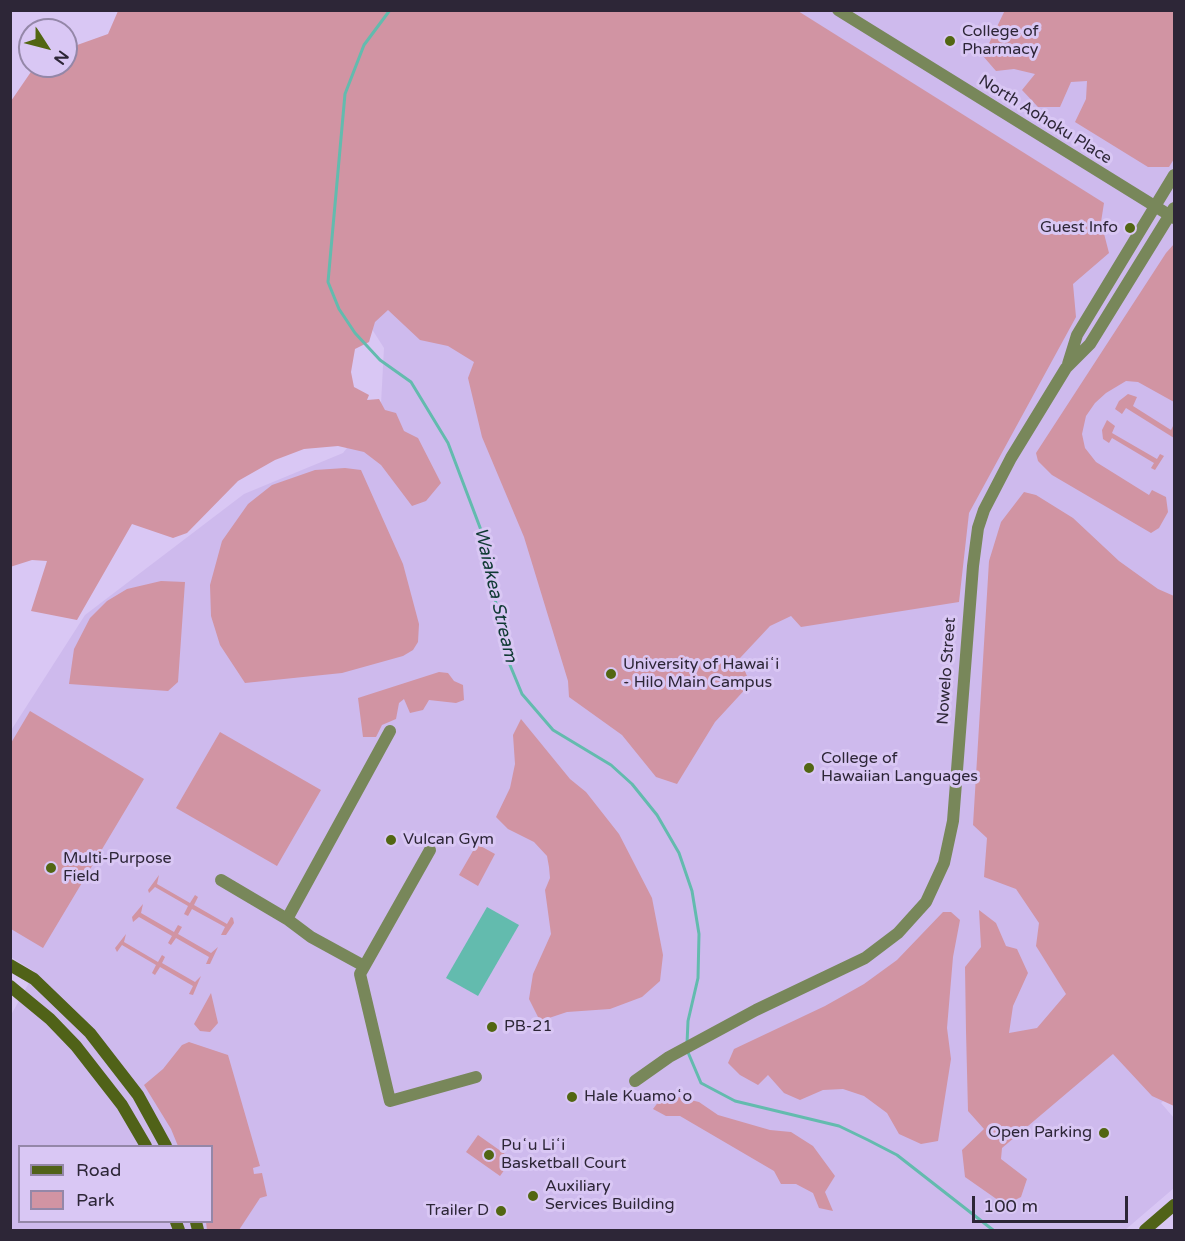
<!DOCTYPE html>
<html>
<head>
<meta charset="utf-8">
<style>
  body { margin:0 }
  #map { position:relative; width:1185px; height:1241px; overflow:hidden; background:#d9c7f4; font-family:"Varela Round",sans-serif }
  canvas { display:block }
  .frame { position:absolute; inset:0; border:12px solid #2d2637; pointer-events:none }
  .legend { position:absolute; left:18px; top:1145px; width:195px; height:78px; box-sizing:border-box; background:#d9c7f4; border:2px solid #9487a8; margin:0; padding:8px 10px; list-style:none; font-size:18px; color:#2d2637 }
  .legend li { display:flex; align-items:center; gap:12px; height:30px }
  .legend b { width:30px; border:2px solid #9487a8 }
  .north { position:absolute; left:18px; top:18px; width:60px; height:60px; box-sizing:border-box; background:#d9c7f4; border:2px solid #9487a8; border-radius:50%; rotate:126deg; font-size:16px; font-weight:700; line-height:24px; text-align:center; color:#2d2637 }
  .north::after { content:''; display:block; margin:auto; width:21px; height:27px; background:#526612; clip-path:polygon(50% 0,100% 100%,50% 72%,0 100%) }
  .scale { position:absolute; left:972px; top:1196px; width:156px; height:27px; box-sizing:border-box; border:3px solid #2d2637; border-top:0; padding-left:8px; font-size:18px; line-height:21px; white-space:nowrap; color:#2d2637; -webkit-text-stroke:4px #d9c7f4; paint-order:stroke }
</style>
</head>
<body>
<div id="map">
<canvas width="1185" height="1241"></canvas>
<div class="frame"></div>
<ul class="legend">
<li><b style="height:8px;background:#506218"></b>Road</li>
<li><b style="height:16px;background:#d194a3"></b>Park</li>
</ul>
<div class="north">N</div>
<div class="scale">100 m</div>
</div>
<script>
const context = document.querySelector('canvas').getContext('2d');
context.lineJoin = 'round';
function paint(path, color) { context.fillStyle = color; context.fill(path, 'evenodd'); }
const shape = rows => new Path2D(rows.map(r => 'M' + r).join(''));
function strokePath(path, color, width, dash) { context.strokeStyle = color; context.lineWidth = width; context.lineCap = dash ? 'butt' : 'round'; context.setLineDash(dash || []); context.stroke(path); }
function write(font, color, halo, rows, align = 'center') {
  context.font = font + ' "Varela Round",sans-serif'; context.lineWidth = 6; context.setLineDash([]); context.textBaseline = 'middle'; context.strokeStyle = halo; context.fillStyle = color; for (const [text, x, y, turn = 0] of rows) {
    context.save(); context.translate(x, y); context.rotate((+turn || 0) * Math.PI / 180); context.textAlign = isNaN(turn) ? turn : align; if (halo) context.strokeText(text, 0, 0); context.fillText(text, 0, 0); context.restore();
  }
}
const built = shape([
  [413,11,1174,11,1174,1090,1161,1103,1174,1118,1174,1188,1125,1230,11,1230,11,1015,35,972,11,957,10,732,85,615,244,494,343,453,381,404,384,348,354,301],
  [20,1146,212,1146,212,1222,20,1222]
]);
const green = shape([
  [1005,10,1174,11,1174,159,1169,167,1148,167,1075,122,1086,99,1087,81,1071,82,1060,107,1038,107,1022,90,1035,74,1014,69,996,71,983,56],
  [118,11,798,11,1104,203,1101,222,1109,253,1073,284,1076,317,969,513,959,602,801,627,791,616,770,626,740,658,750,684,715,722,677,784,656,777,622,735,569,697,568,681,524,537,482,437,468,378,474,362,448,346,420,340,388,310,375,322,369,342,355,349,351,372,354,387,369,395,367,400,379,399,385,410,396,413,404,431,418,438,441,483,426,501,412,506,381,465,364,452,338,446,304,449,275,460,238,481,187,533,173,538,132,524,77,620,31,611,47,561,32,560,10,567,11,101,35,66,66,66,66,49,108,34],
  [1174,244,1174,402,1138,382,1126,381,1106,393,1095,403,1086,416,1082,434,1085,448,1096,462,1149,495,1152,490,1166,497,1168,512,1159,528,1151,533,1052,475,1038,461,1036,453,1166,253],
  [1128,394,1137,397,1133,406,1171,430,1174,424,1174,438,1126,408,1122,414,1115,409,1119,401],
  [1107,420,1115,426,1112,433,1157,459,1160,454,1164,456,1155,470,1151,468,1154,463,1112,438,1109,443,1103,439,1102,430],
  [345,468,361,470,403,564,419,624,418,642,413,650,403,656,342,673,245,683,220,645,211,616,210,585,222,541,248,504,272,485,315,470],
  [1024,492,1036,495,1073,518,1119,561,1158,589,1174,596,1174,1106,1152,1096,1113,1054,1002,1148,1001,1159,1027,1179,1021,1197,1005,1205,965,1177,962,1150,984,1129,968,1111,966,1031,965,967,981,947,979,910,996,923,1006,946,1017,949,1028,973,1013,1006,1009,1033,1037,1028,1066,994,1036,946,1039,923,1016,889,984,877,987,838,973,825,989,561,1001,522],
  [161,581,185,582,178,682,168,691,69,684,74,649,90,618,107,601,127,589],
  [439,672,448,673,454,681,463,685,464,700,456,703,429,700,423,710,410,713,404,699,399,703,396,719,382,725,376,737,363,737,358,698],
  [30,711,144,779,43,948,11,929,11,743],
  [521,719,570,779,586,792,619,834,652,898,663,955,660,981,642,997,610,1009,567,1012,540,1021,529,999,533,974,551,934,545,890,550,878,549,867,547,856,534,842,508,829,496,817,510,788,515,764,513,735],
  [220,732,321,790,277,866,176,808],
  [477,844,495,854,478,886,459,875],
  [159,875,157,884,190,903,195,895,198,897,194,905,227,924,231,917,233,918,234,923,226,935,221,935,225,927,192,909,188,916,184,914,188,906,155,887,149,893,148,890],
  [143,904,141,913,174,932,178,925,182,927,178,934,211,953,218,947,210,964,206,964,209,957,176,938,171,945,168,943,172,936,139,917,133,922,132,917],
  [943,912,951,912,960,920,953,957,947,1028,951,1059,938,1141,921,1144,899,1134,887,1113,864,1096,843,1089,823,1090,800,1100,784,1093,768,1075,758,1085,740,1075,728,1063,734,1049,825,1006,864,984,897,960],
  [126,934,124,942,158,962,162,955,165,957,162,963,195,982,201,976,193,995,189,994,193,986,160,967,155,975,152,973,156,965,122,945,117,952,115,948],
  [211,993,218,1023,210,1032,200,1031,194,1024],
  [189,1042,228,1055,260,1166,253,1168,254,1174,262,1173,267,1196,260,1198,239,1230,207,1230,206,1222,212,1222,212,1146,178,1146,171,1129,144,1085,163,1069,182,1045],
  [678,1097,699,1102,718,1115,770,1130,791,1132,813,1146,835,1176,825,1192,833,1211,819,1208,813,1193,796,1184,781,1184,774,1171,680,1116,666,1116,653,1109,659,1101],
  [478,1135,512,1159,500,1176,466,1152]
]);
const water = shape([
  [487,907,519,925,478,996,446,978]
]);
const stream = shape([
  [390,10,364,45,345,94,328,282,339,309,355,333,380,360,411,382,448,443,484,538,505,653,522,694,553,730,611,765,632,784,657,815,679,853,692,891,699,934,698,978,688,1021,687,1044],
  [687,1050,701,1083,735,1101,839,1126,868,1140,897,1155,993,1230]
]);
const street = shape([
  [838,10,1174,218],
  [1068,364,1077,335,1174,175],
  [430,850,360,974,390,1101,476,1077],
  [221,880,287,919],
  [364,966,311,937,287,919,390,731],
  [635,1081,669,1057,756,1010,865,958,898,933,926,902,944,863,953,821,973,566,978,528,984,510,1011,458,1066,368,1090,344,1174,208]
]);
const secondary = shape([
  [10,965,34,979,90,1033,138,1095,166,1146],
  [10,986,50,1019,76,1046,122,1105,146,1146],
  [176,1222,179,1230],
  [196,1222,198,1230],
  [1145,1230,1174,1205]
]);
const markers = [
  [950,41,6,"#526612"],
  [1130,228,6,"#526612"],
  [611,674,6,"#526612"],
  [809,768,6,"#526612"],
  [391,840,6,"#526612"],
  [51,868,6,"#526612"],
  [492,1027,6,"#526612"],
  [572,1097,6,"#526612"],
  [1104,1133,6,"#526612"],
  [489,1155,6,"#526612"],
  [533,1196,6,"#526612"],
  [501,1211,6,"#526612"]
];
const poiNames = [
  ["College of",962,32],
  ["Pharmacy",962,50],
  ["Guest Info",1118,228,"right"],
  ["University of Hawaiʻi",623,665],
  ["- Hilo Main Campus",623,683],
  ["College of",821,759],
  ["Hawaiian Languages",821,777],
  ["Vulcan Gym",403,840],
  ["Multi-Purpose",63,859],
  ["Field",63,877],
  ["PB-21",504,1027],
  ["Hale Kuamoʻo",584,1097],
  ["Open Parking",1092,1133,"right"],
  ["Puʻu Liʻi",501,1146],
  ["Basketball Court",501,1164],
  ["Auxiliary",545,1187],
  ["Services Building",545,1205],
  ["Trailer D",489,1211,"right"]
];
const streetNames = [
  ["North Aohoku Place",1045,120,32],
  ["Nowelo Street",947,671,-86]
];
const waterNames = [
  ["Waiakea Stream",495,595,77]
];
paint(built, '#cebaed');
paint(green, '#d194a3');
paint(water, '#63bbae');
strokePath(stream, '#63bbae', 3);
strokePath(street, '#78875a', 12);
strokePath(secondary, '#506218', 12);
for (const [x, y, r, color] of markers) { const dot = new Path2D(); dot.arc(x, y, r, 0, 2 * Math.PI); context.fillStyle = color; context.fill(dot); strokePath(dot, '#d9c7f4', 2); }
write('16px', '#2d2637', '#d9c7f4', poiNames, 'left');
write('16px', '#2d2637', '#d9c7f4', streetNames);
write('italic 18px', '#103a34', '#d9c7f4', waterNames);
</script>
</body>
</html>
